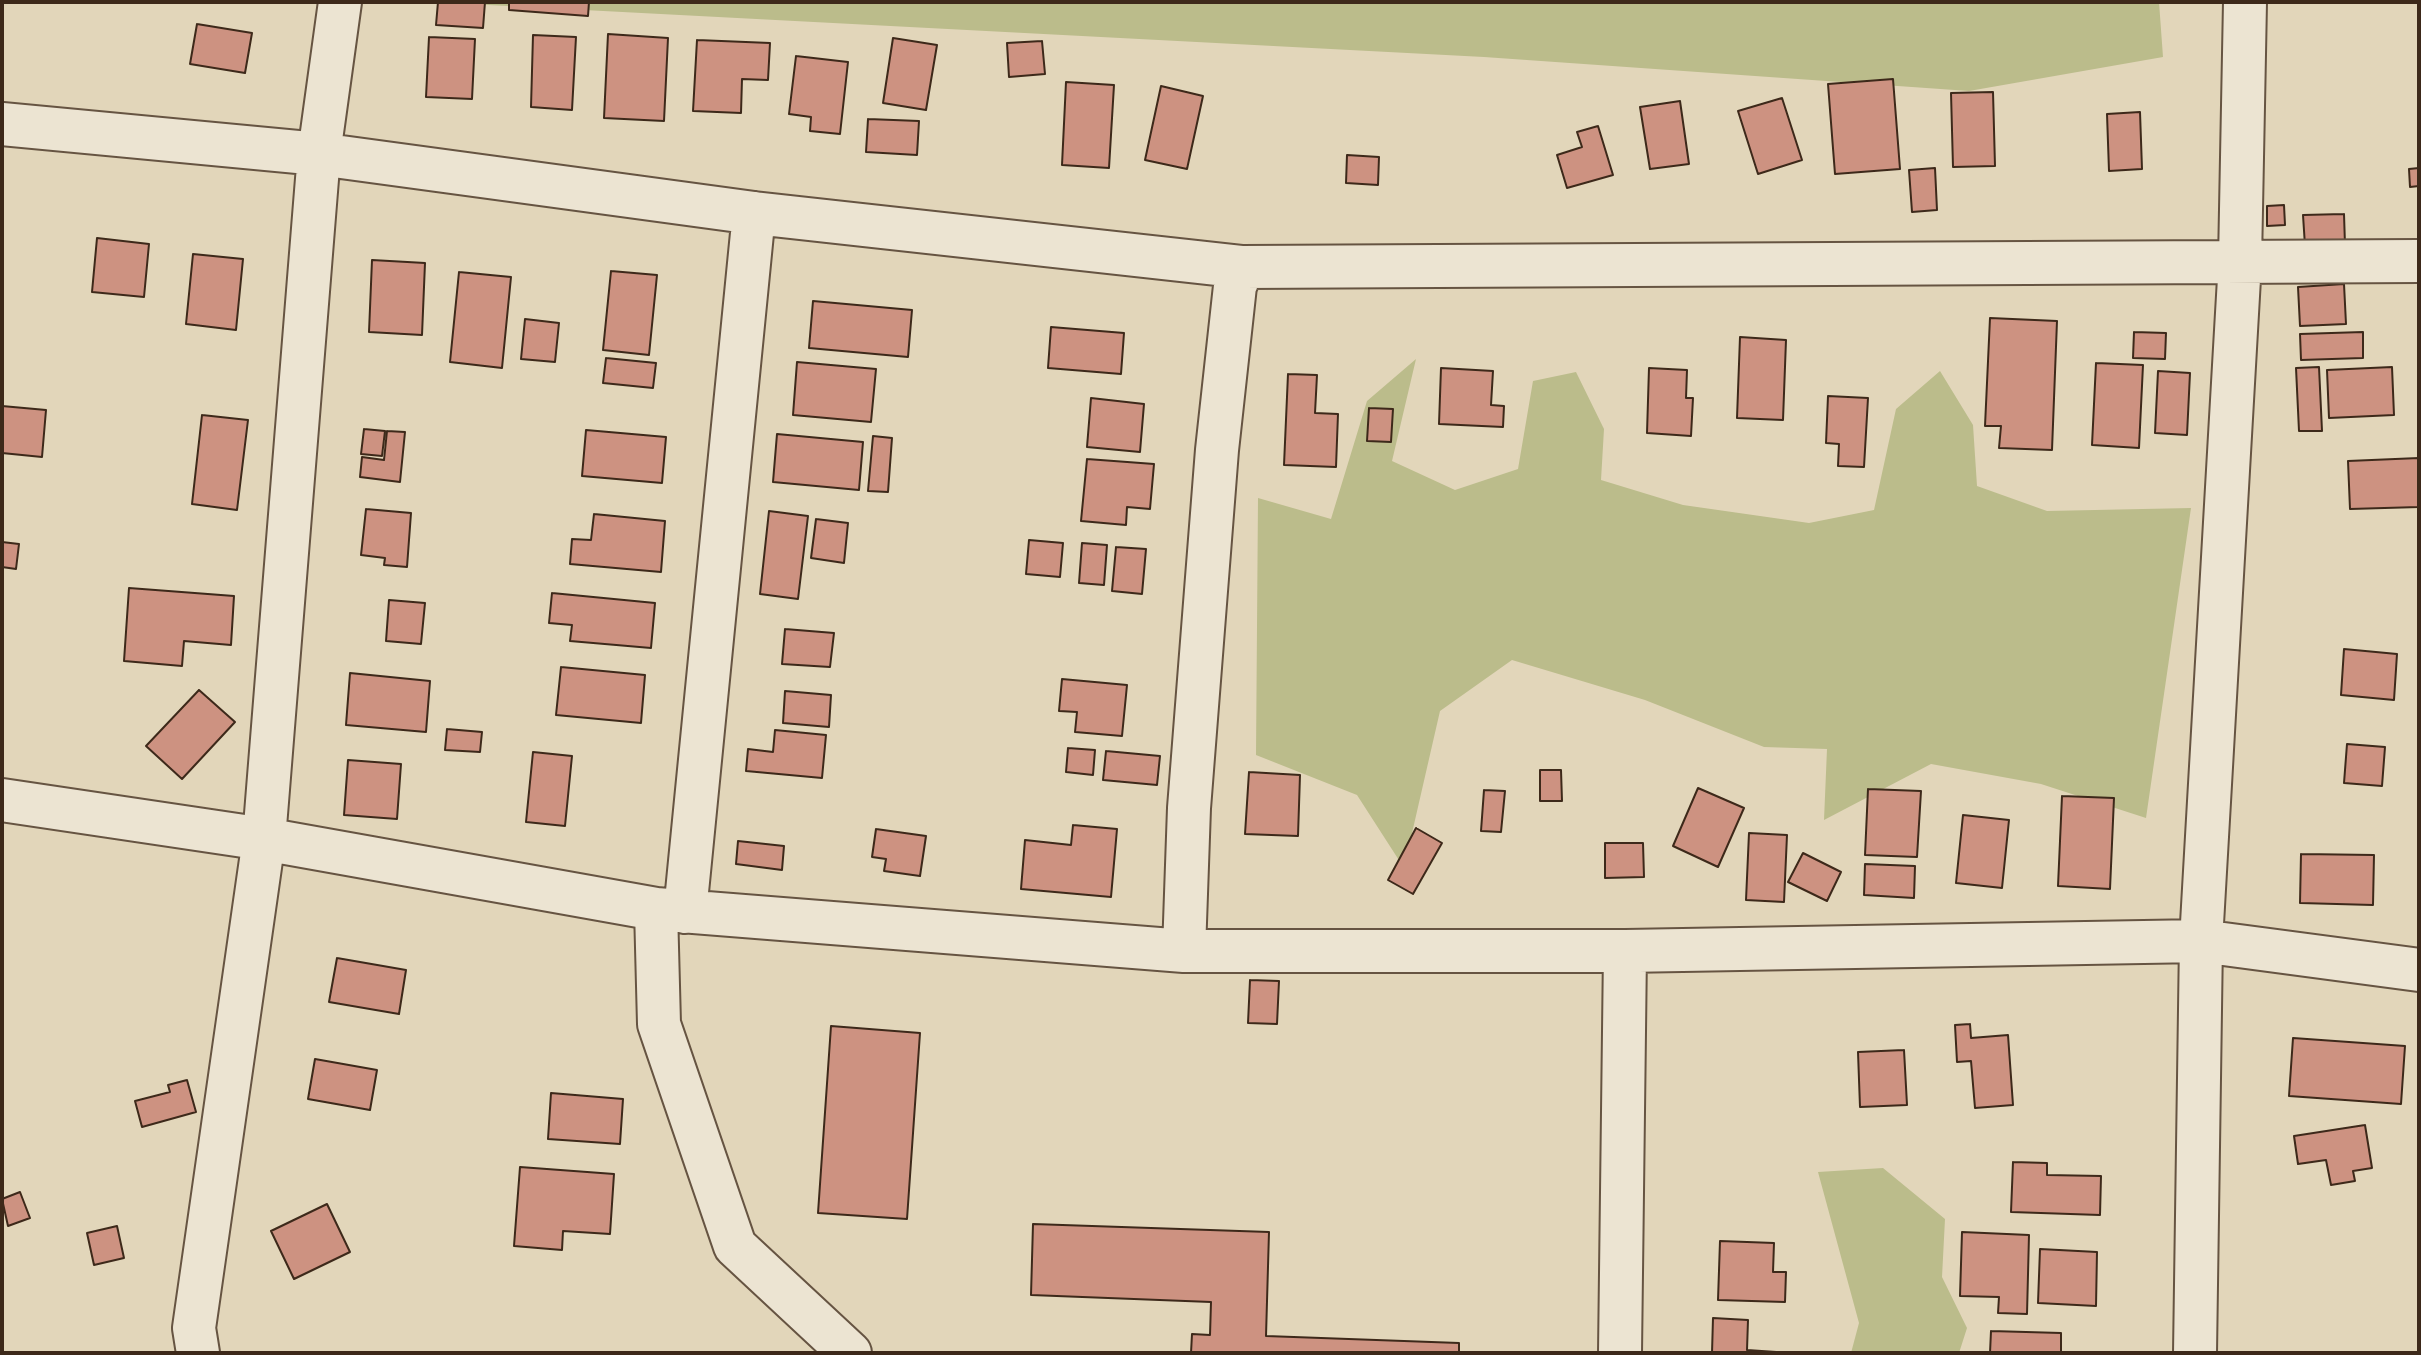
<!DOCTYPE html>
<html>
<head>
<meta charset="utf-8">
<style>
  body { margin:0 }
  #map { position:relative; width:2421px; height:1355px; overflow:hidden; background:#e2d6ba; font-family:"Sorts Mill Goudy",serif }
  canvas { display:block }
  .frame { position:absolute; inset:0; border:4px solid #3d291a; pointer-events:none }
</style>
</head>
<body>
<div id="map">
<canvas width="2421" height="1355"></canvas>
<div class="frame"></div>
</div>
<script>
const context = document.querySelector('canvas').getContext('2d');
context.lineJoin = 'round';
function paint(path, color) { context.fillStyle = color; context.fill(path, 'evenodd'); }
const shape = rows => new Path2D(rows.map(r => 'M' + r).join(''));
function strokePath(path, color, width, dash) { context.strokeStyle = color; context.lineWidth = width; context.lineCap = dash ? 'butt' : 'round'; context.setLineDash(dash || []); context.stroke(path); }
const green = shape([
  [431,2,2159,2,2163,57,1969,91,1484,57],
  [1416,359,1392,461,1455,490,1518,469,1533,381,1576,372,1604,429,1601,480,1683,505,1809,523,1874,510,1896,409,1940,371,1973,425,1977,486,2047,511,2191,508,2146,818,2041,784,1931,764,1824,820,1827,749,1764,747,1645,700,1512,660,1440,711,1404,868,1357,795,1256,755,1258,498,1331,519,1367,401],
  [1883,1168,1945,1219,1942,1277,1967,1328,1959,1353,1851,1353,1859,1323,1818,1172]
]);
const building = shape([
  [438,2,485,2,483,28,436,25,438,2],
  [509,2,589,2,588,16,509,10,509,2],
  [197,24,252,33,245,73,190,64,197,24],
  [608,34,668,38,664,121,604,118,608,34],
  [533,35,576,37,572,110,531,107,533,35],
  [429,37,475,39,472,99,426,97,429,37],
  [893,38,937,45,926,110,883,103,893,38],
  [697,40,770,43,768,80,742,79,741,113,693,111,697,40],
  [1042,41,1045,74,1009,77,1007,43,1042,41],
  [796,56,848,62,840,134,810,131,811,117,789,114,796,56],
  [1893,79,1900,169,1835,174,1828,84,1893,79],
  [1066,82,1114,85,1109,168,1062,165,1066,82],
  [1161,86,1203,96,1187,169,1145,160,1161,86],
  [1993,92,1995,166,1953,167,1951,93,1993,92],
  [1782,98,1802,160,1758,174,1738,111,1782,98],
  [1680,101,1689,164,1650,169,1640,107,1680,101],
  [2140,112,2142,169,2109,171,2107,114,2140,112],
  [868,119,919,121,917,155,866,152,868,119],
  [1598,126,1613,175,1567,188,1557,155,1582,147,1577,132,1598,126],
  [1347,155,1379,157,1378,185,1346,183,1347,155],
  [1935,168,1937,210,1912,212,1909,170,1935,168],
  [2419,168,2419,186,2410,187,2409,169,2419,168],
  [2284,205,2285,225,2267,226,2267,206,2284,205],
  [2344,214,2345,245,2305,246,2303,215,2344,214],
  [97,238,149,244,144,297,92,292,97,238],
  [193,254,243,259,236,330,186,324,193,254],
  [372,260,425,263,422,335,369,332,372,260],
  [611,271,657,275,649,355,603,350,611,271],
  [459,272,511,277,502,368,450,362,459,272],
  [2344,284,2346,324,2300,326,2298,287,2344,284],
  [813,301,912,310,908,357,809,348,813,301],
  [1990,318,2057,321,2052,450,1999,448,2001,426,1985,426,1990,318],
  [525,319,559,323,555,362,521,359,525,319],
  [1051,327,1124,333,1121,374,1048,368,1051,327],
  [2134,332,2166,333,2165,359,2133,358,2134,332],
  [2363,332,2363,358,2301,360,2300,334,2363,332],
  [1740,337,1786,340,1783,420,1737,418,1740,337],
  [606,358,656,363,653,388,603,383,606,358],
  [797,362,876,369,871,422,793,415,797,362],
  [2096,363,2143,365,2139,448,2092,445,2096,363],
  [2319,367,2322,431,2299,431,2296,368,2319,367],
  [2392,367,2394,415,2329,418,2327,370,2392,367],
  [1441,368,1493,371,1491,405,1504,406,1503,427,1439,424,1441,368],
  [1649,368,1687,370,1686,398,1693,398,1691,436,1647,433,1649,368],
  [2158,371,2190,373,2187,435,2155,433,2158,371],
  [1288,374,1317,375,1315,413,1338,414,1336,467,1284,465,1288,374],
  [1828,396,1868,398,1864,467,1838,466,1839,444,1826,443,1828,396],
  [1091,398,1144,404,1140,452,1087,447,1091,398],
  [2,406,46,410,42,457,2,453,2,406],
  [1369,408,1393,409,1391,442,1367,441,1369,408],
  [202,415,248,420,237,510,192,504,202,415],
  [364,429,385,431,382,456,361,454,364,429],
  [586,430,666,437,662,483,582,476,586,430],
  [387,431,405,432,400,482,360,477,362,457,384,460,387,431],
  [777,434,863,442,859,490,773,482,777,434],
  [873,436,892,438,888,492,868,491,873,436],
  [2419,458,2419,507,2350,509,2348,461,2419,458],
  [1087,459,1154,464,1150,509,1127,507,1126,525,1081,521,1087,459],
  [366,509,411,513,407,567,384,565,385,558,361,555,366,509],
  [769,511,808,516,798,599,760,594,769,511],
  [594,514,665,521,661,572,570,564,572,539,591,540,594,514],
  [816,519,848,523,844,563,811,558,816,519],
  [1029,540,1063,543,1060,577,1026,574,1029,540],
  [2,542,19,544,16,569,2,567,2,542],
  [1082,543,1107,545,1104,585,1079,583,1082,543],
  [1116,547,1146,549,1142,594,1112,591,1116,547],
  [129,588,234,596,231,645,184,641,182,666,124,661,129,588],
  [552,593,655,603,651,648,570,641,572,625,549,623,552,593],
  [389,600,425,603,421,644,386,641,389,600],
  [785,629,834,633,830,667,782,664,785,629],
  [2344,649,2397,654,2394,700,2341,695,2344,649],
  [561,667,645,675,641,723,556,715,561,667],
  [350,673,430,681,426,732,346,725,350,673],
  [1062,679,1127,685,1122,736,1075,732,1077,712,1059,711,1062,679],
  [199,690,235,722,182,779,146,746,199,690],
  [785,691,831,695,829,727,783,723,785,691],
  [447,729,482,732,480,752,445,750,447,729],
  [775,730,826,735,822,778,746,771,748,749,773,752,775,730],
  [2347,744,2385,747,2382,786,2344,783,2347,744],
  [1068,748,1095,750,1093,775,1066,772,1068,748],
  [1106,751,1160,756,1157,785,1103,780,1106,751],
  [533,752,572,756,565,826,526,822,533,752],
  [348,760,401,764,397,819,344,815,348,760],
  [1540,770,1561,770,1562,801,1540,801,1540,770],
  [1249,772,1300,775,1298,836,1245,834,1249,772],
  [1698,788,1744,808,1718,867,1673,846,1698,788],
  [1868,789,1921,791,1917,857,1865,855,1868,789],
  [1484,790,1505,791,1501,832,1481,831,1484,790],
  [2062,796,2114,798,2110,889,2058,886,2062,796],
  [1963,815,2009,820,2002,888,1956,883,1963,815],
  [1073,825,1117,829,1111,897,1021,889,1025,840,1071,845,1073,825],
  [1416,828,1442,843,1413,894,1388,880,1416,828],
  [876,829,926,836,920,876,884,871,886,859,872,857,876,829],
  [1749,833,1787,835,1784,902,1746,900,1749,833],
  [738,841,784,846,782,870,736,864,738,841],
  [1605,843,1643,843,1644,877,1605,878,1605,843],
  [1803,853,1841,872,1827,901,1788,882,1803,853],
  [2301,854,2374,855,2373,905,2300,903,2301,854],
  [1865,864,1915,866,1914,898,1864,895,1865,864],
  [337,958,406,970,399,1014,329,1002,337,958],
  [1250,980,1279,981,1277,1024,1248,1023,1250,980],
  [1970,1024,1971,1038,2008,1035,2013,1105,1975,1108,1971,1061,1957,1062,1955,1025,1970,1024],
  [831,1026,920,1033,907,1219,818,1213,831,1026],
  [2293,1038,2405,1046,2401,1104,2289,1096,2293,1038],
  [1904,1050,1907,1105,1860,1107,1858,1052,1904,1050],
  [315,1059,377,1070,370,1110,308,1099,315,1059],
  [187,1080,196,1112,142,1127,135,1101,170,1092,168,1085,187,1080],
  [551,1093,623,1099,620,1144,548,1139,551,1093],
  [2365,1125,2372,1168,2353,1171,2355,1181,2331,1185,2326,1160,2298,1164,2294,1136,2365,1125],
  [2013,1162,2047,1163,2047,1175,2101,1176,2100,1215,2011,1212,2013,1162],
  [520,1167,614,1174,610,1234,563,1231,562,1250,514,1246,520,1167],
  [20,1192,30,1218,8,1226,2,1199,20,1192],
  [327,1204,350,1252,294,1279,271,1231,327,1204],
  [1033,1224,1269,1232,1266,1336,1459,1343,1459,1353,1191,1353,1192,1334,1210,1335,1211,1302,1031,1295,1033,1224],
  [117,1226,124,1258,94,1265,87,1233,117,1226],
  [1962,1232,2029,1235,2027,1314,1998,1313,1999,1297,1960,1296,1962,1232],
  [1720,1241,1774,1243,1773,1272,1786,1272,1785,1302,1718,1300,1720,1241],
  [2040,1249,2097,1252,2096,1306,2038,1303,2040,1249],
  [1713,1318,1748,1320,1747,1350,1791,1353,1712,1353,1713,1318],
  [1991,1331,2061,1333,2061,1353,1990,1353,1991,1331]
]);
const minor = shape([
  [2,124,319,154,754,213,1243,267,2419,261],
  [2,800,264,839,656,909,1184,951,1625,951,2201,941,2419,970],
  [656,909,659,1024,735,1246,850,1353],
  [685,912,754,213],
  [1184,951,1189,808,1217,450,1235,286,1243,267],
  [198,1353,194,1328,264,839,319,154,340,2],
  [1620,1353,1625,951],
  [2195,1353,2201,941,2240,261,2245,2]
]);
paint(green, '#bbbc8b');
paint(building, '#cd9281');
strokePath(building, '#3d291a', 2);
strokePath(minor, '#665442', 46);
strokePath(minor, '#ece4d2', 42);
</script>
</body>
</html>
